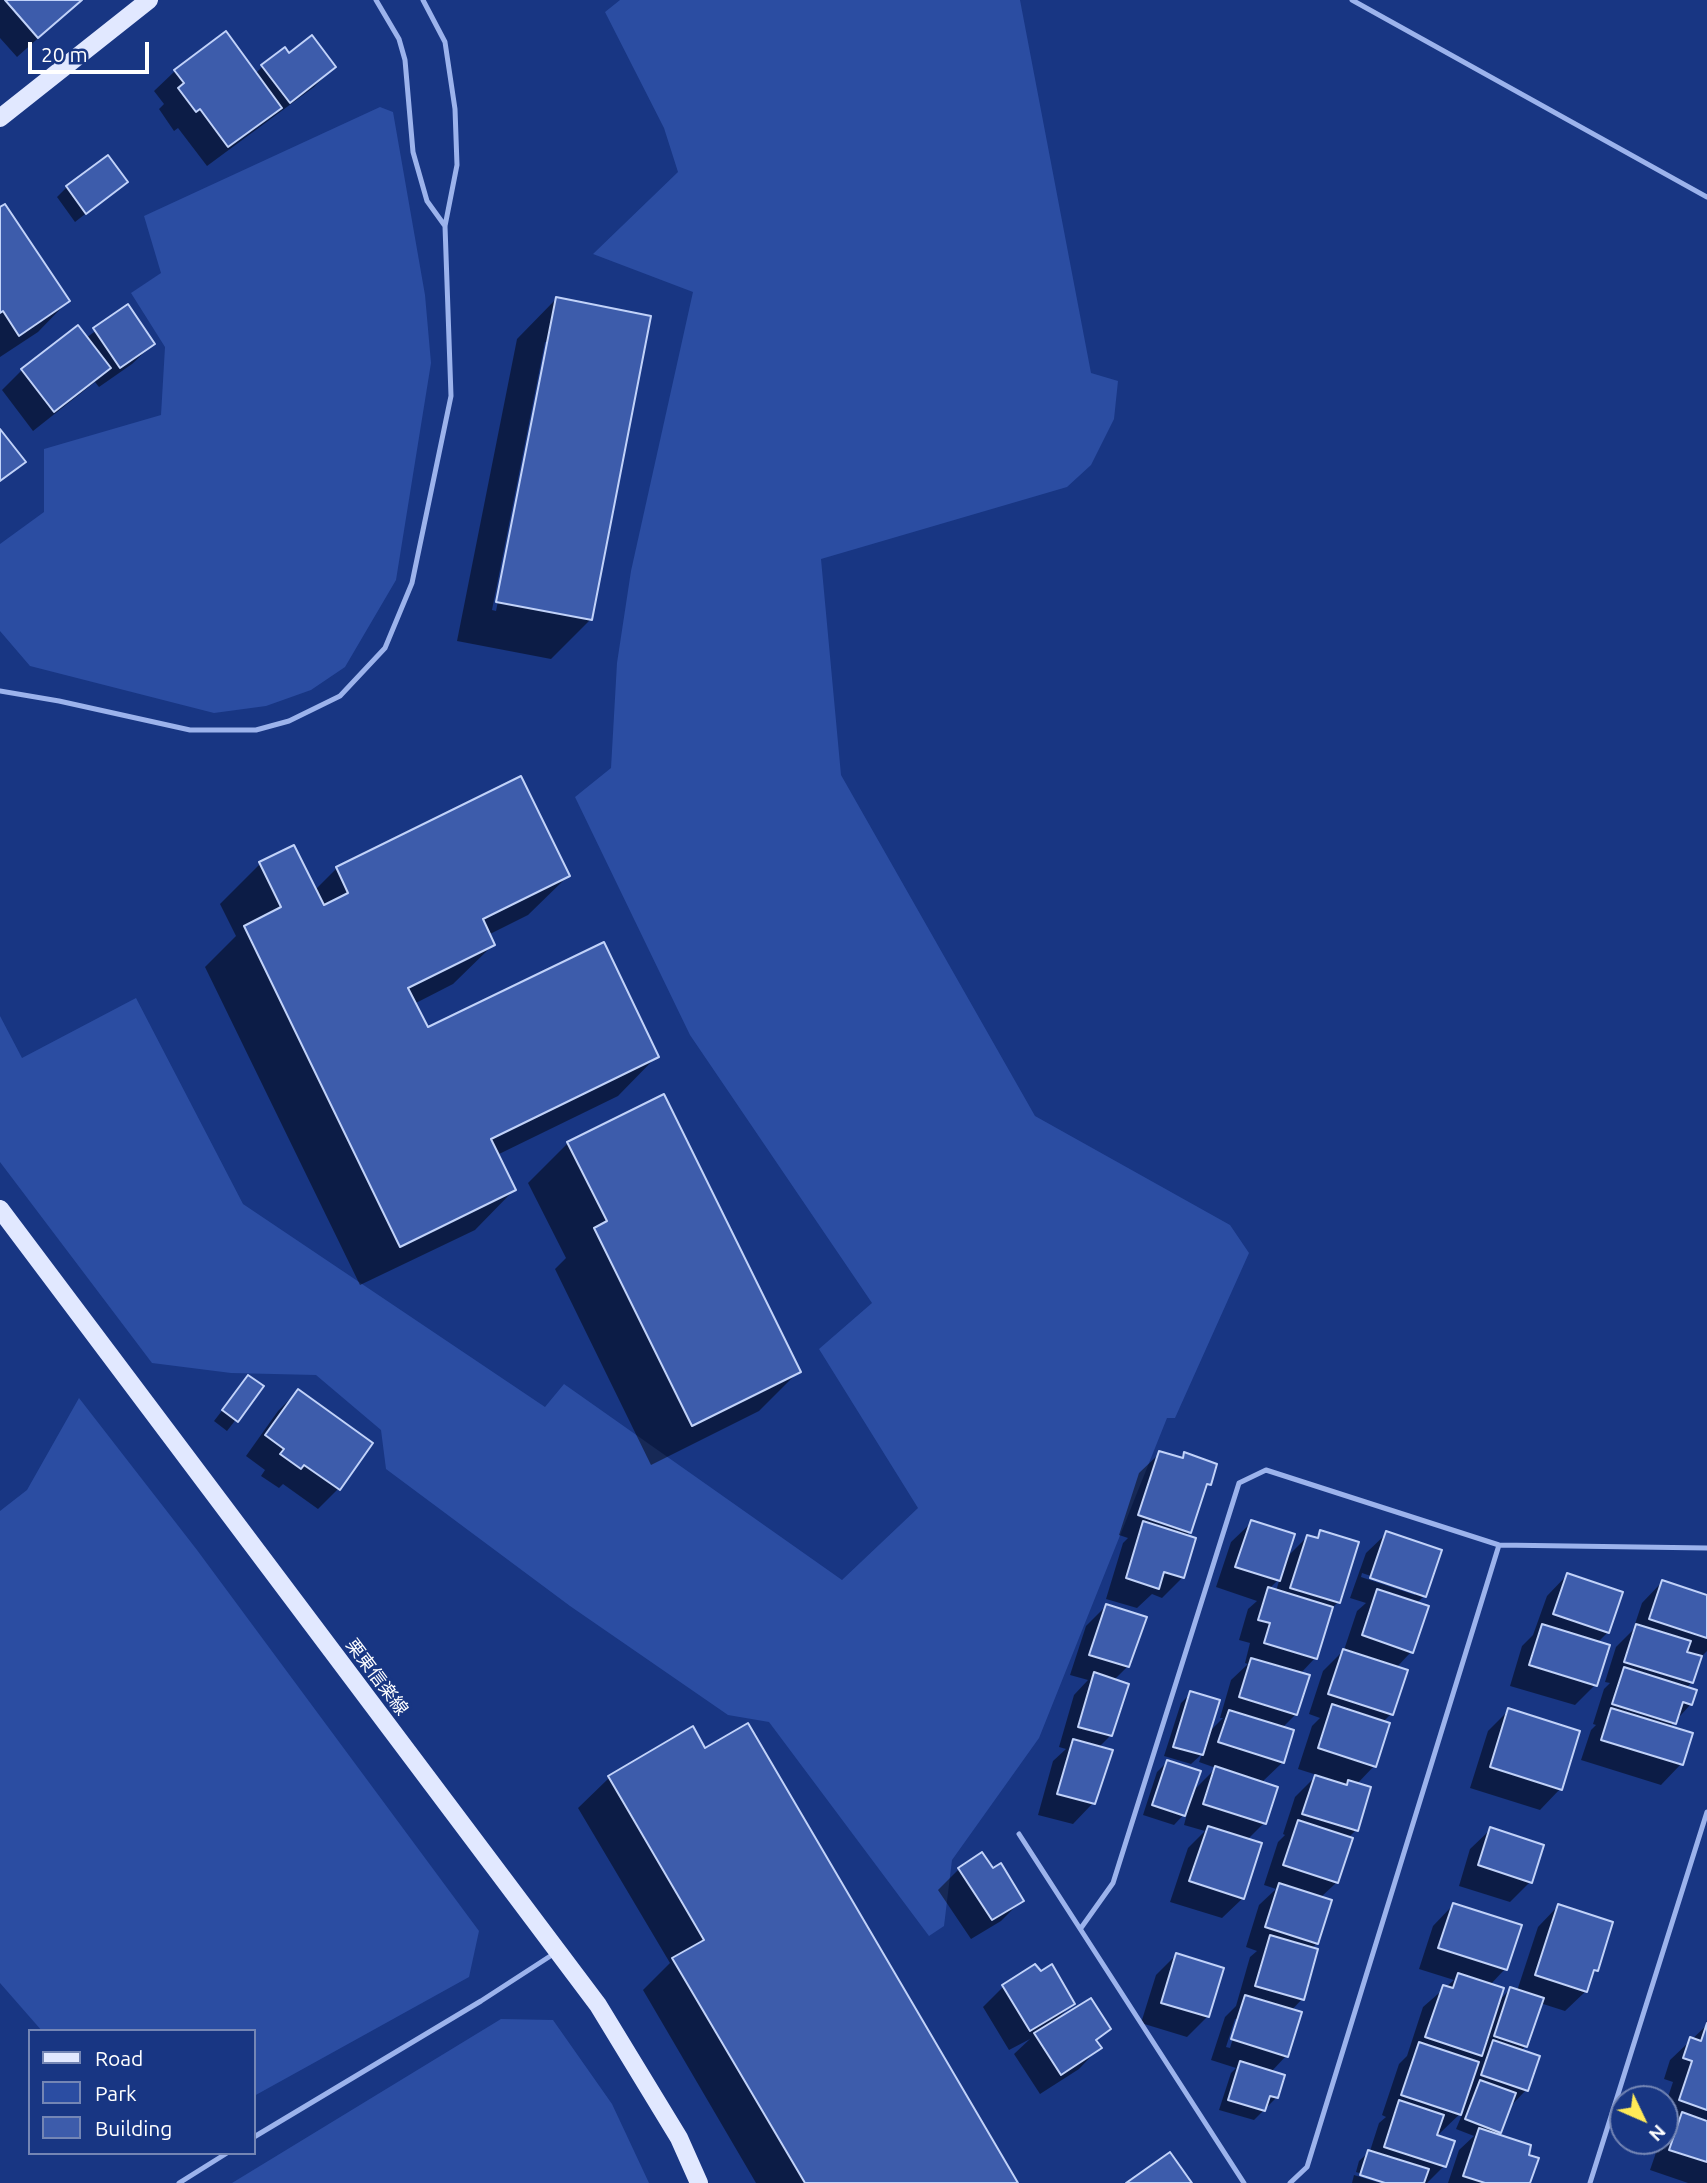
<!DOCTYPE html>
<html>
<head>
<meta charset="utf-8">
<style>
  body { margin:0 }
  #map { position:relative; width:1707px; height:2183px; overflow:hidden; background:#183683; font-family:Ubuntu,sans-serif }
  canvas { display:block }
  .legend { position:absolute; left:28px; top:2029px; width:228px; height:126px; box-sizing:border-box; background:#183683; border:2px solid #7486b5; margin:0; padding:9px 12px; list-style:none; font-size:21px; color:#fff }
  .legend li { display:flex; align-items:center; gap:14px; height:35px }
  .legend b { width:35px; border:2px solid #7486b5 }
  .north { position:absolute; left:1609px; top:2085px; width:70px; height:70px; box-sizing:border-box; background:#183683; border:2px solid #7486b5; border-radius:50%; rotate:134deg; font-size:19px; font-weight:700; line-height:28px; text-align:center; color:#fff }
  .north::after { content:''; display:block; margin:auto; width:24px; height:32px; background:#ffea57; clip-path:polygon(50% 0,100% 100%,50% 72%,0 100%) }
  .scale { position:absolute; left:28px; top:42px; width:121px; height:32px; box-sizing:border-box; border:4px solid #fff; border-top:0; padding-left:9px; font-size:21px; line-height:24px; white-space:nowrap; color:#fff; -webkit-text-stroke:5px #183683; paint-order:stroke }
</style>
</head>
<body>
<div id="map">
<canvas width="1707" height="2183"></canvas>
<ul class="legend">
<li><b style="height:9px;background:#e1e8ff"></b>Road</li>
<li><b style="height:19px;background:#2b4da2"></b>Park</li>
<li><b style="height:19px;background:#3d5cab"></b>Building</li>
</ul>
<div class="north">N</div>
<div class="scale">20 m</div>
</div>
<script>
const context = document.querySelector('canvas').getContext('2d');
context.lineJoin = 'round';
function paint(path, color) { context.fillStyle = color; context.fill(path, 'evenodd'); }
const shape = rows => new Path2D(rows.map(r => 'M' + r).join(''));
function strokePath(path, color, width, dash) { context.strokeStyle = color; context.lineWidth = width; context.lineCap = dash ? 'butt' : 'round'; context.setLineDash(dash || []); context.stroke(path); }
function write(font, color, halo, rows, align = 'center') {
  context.font = font + ' Ubuntu,"Noto Sans JP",sans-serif'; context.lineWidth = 6; context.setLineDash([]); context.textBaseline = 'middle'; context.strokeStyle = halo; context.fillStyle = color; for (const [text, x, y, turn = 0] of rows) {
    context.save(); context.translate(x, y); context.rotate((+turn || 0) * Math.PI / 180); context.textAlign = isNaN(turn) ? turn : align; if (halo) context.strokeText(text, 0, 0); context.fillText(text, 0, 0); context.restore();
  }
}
const green = shape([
  [620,0,1020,0,1091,373,1118,381,1114,419,1091,465,1067,487,821,559,841,775,1035,1116,1230,1225,1249,1253,1175,1418,1167,1418,1039,1738,952,1860,944,1926,929,1936,769,1722,728,1715,570,1606,386,1469,381,1430,316,1375,231,1373,152,1363,0,1162,0,1016,22,1058,136,998,243,1204,545,1407,564,1384,842,1580,918,1508,819,1349,872,1303,690,1035,575,797,611,768,617,663,631,571,693,292,593,254,678,172,664,128,605,12],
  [380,107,393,112,425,295,431,363,396,580,345,667,311,690,266,706,214,713,30,666,0,631,0,544,44,512,44,449,161,415,165,347,131,293,161,273,144,216],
  [79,1398,197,1550,479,1931,469,1977,254,2096,254,2031,42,2031,0,1983,0,1511,27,1490],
  [501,2019,553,2020,612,2104,649,2183,232,2183]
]);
const shadow = shape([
  [0,0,81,0,17,57,0,38],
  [225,34,255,74,263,66,334,67,314,87,207,166,178,128,174,131,159,109,164,104,154,91,175,71],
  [126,182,75,222,57,197,67,187],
  [0,209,68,301,38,332,0,357],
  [556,299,590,620,551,659,457,641,517,339],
  [545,342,549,342,496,611,492,610],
  [128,307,153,344,132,364,99,387,95,382,33,431,2,390,22,370,86,338],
  [294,847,315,890,337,868,568,876,528,915,488,935,493,945,453,984,414,1004,427,1029,657,1056,618,1096,497,1155,514,1190,475,1230,360,1285,205,967,236,936,220,904,260,864],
  [568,1143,799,1371,759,1411,651,1465,555,1269,566,1258,528,1183],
  [248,1377,261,1387,227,1431,214,1421],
  [298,1391,338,1489,318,1509,283,1484,279,1488,261,1476,265,1470,246,1456,278,1411],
  [1160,1453,1179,1459,1185,1454,1209,1484,1202,1491,1190,1532,1185,1536,1183,1577,1162,1598,1152,1594,1137,1608,1106,1599,1123,1543,1128,1538,1119,1535,1139,1473],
  [1252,1522,1285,1559,1307,1537,1314,1539,1321,1532,1338,1602,1330,1610,1315,1658,1300,1674,1296,1714,1282,1728,1283,1762,1261,1783,1264,1823,1247,1840,1243,1898,1222,1918,1170,1902,1188,1848,1205,1831,1184,1825,1188,1810,1174,1825,1143,1815,1157,1772,1167,1762,1191,1793,1216,1768,1199,1762,1202,1754,1191,1764,1164,1756,1181,1703,1191,1693,1207,1734,1223,1718,1220,1718,1231,1680,1248,1664,1245,1663,1250,1643,1239,1640,1248,1609,1257,1601,1216,1587,1231,1542],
  [1280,1578,1276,1591,1269,1589],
  [1387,1533,1424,1596,1416,1604,1411,1652,1396,1668,1391,1714,1383,1722,1374,1766,1356,1785,1356,1830,1348,1838,1337,1882,1320,1898,1317,1943,1311,1949,1302,1999,1291,2011,1286,2056,1271,2072,1277,2097,1254,2120,1219,2110,1231,2073,1236,2068,1211,2060,1225,2017,1236,2006,1250,1957,1257,1951,1246,1947,1259,1905,1276,1889,1264,1885,1278,1842,1285,1835,1283,1834,1295,1797,1317,1775,1298,1769,1312,1726,1320,1718,1309,1714,1323,1671,1344,1650,1357,1611,1366,1603,1350,1598,1366,1553],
  [1362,1573,1415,1591,1415,1595,1361,1577],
  [1235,2019,1239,2019,1230,2048,1226,2047],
  [1567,1575,1608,1632,1597,1643,1595,1685,1575,1705,1510,1686,1522,1646,1533,1635,1547,1596],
  [1662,1582,1707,1597,1707,1651,1699,1659,1692,1682,1686,1688,1691,1704,1670,1727,1681,1764,1661,1785,1581,1760,1591,1730,1596,1725,1593,1724,1604,1689,1610,1683,1605,1682,1616,1647,1633,1630,1642,1603],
  [1106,1606,1128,1666,1113,1681,1111,1735,1098,1748,1093,1803,1073,1824,1038,1815,1053,1761,1066,1749,1059,1747,1074,1695,1088,1680,1070,1675,1086,1626],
  [1509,1710,1560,1789,1540,1810,1470,1788,1488,1731],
  [692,1729,705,1750,1016,2183,756,2183,643,1990,670,1963,578,1808,609,1778],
  [1491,1829,1530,1882,1510,1902,1459,1886,1470,1849],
  [982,1854,1021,1901,1001,1921,971,1939,938,1890,959,1869],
  [1453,1905,1505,1969,1490,1985,1498,2002,1510,1989,1517,1991,1538,1927,1558,1906,1596,1970,1590,1976,1586,1991,1565,2011,1540,2003,1525,2046,1521,2051,1526,2090,1509,2108,1496,2135,1526,2156,1528,2183,1448,2183,1459,2150,1474,2136,1456,2129,1464,2110,1439,2134,1436,2133,1444,2166,1427,2183,1391,2183,1356,2172,1359,2161,1370,2151,1379,2123,1386,2117,1382,2115,1399,2064,1407,2056,1423,2007,1454,1980,1419,1969,1433,1926],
  [1176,1955,1208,2016,1187,2037,1141,2023,1156,1975],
  [1004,1986,1072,2004,1058,2018,1108,2029,1095,2042,1099,2048,1079,2069,1040,2094,1014,2054,1030,2039,1009,2050,983,2007],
  [1707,2025,1707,2183,1688,2183,1650,2170,1660,2141,1665,2141,1665,2131,1672,2125,1665,2122,1665,2106,1673,2082,1664,2079,1670,2060],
  [1354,2175,1380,2183,1352,2183]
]);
const building = shape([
  [5,0,82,0,38,38,5,0],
  [226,31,282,108,228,147,200,109,196,112,178,88,184,83,174,70,226,31],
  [312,35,336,67,290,103,261,65,285,47,289,53,312,35],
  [108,155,128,182,86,214,66,186,108,155],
  [5,204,70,301,19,336,3,311,0,313,0,207,5,204],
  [556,297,651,316,592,620,496,602,556,297],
  [128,304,155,344,120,368,93,328,128,304],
  [78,325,111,368,54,412,21,369,78,325],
  [0,429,26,462,0,481,0,429],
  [521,776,570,876,483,919,495,945,408,988,428,1027,604,942,659,1057,491,1139,516,1190,400,1247,244,926,281,907,259,862,294,845,324,905,348,893,336,867,521,776],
  [664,1094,801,1372,692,1426,594,1228,607,1221,567,1142,664,1094],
  [248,1375,264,1386,238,1422,222,1410,248,1375],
  [298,1389,373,1443,340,1490,304,1465,301,1469,280,1454,284,1449,265,1435,298,1389],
  [1159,1451,1183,1458,1184,1452,1217,1464,1211,1485,1207,1484,1191,1533,1138,1515,1159,1451],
  [1251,1520,1295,1534,1280,1581,1235,1567,1251,1520],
  [1143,1521,1196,1538,1184,1578,1164,1572,1159,1589,1126,1578,1143,1521],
  [1320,1530,1359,1542,1340,1603,1290,1588,1307,1535,1318,1538,1320,1530],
  [1386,1531,1442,1550,1426,1597,1370,1578,1386,1531],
  [1567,1573,1623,1592,1609,1633,1553,1614,1567,1573],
  [1662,1580,1707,1595,1707,1638,1649,1619,1662,1580],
  [1268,1587,1333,1607,1317,1659,1264,1643,1270,1623,1258,1620,1268,1587],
  [1377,1589,1429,1606,1413,1653,1362,1635,1377,1589],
  [1106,1604,1147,1617,1129,1667,1089,1655,1106,1604],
  [1542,1624,1610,1645,1597,1686,1529,1665,1542,1624],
  [1636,1624,1691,1641,1687,1652,1702,1656,1693,1683,1624,1662,1636,1624],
  [1343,1649,1408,1670,1393,1715,1328,1694,1343,1649],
  [1251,1658,1310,1675,1297,1715,1239,1697,1251,1658],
  [1624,1667,1697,1690,1692,1705,1683,1702,1676,1724,1612,1704,1624,1667],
  [1094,1672,1129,1684,1112,1736,1078,1727,1094,1672],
  [1190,1691,1220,1700,1203,1755,1173,1747,1190,1691],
  [1332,1704,1390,1723,1376,1767,1318,1748,1332,1704],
  [1508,1708,1580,1731,1562,1790,1490,1767,1508,1708],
  [1611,1708,1693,1733,1683,1765,1601,1740,1611,1708],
  [1229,1710,1294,1730,1284,1763,1218,1742,1229,1710],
  [748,1723,1018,2183,805,2183,672,1958,704,1940,608,1776,693,1726,705,1748,748,1723],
  [1073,1739,1113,1750,1095,1804,1057,1794,1073,1739],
  [1167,1760,1201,1771,1185,1816,1152,1805,1167,1760],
  [1215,1766,1278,1787,1266,1824,1203,1804,1215,1766],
  [1315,1775,1347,1785,1348,1780,1371,1787,1358,1831,1302,1814,1315,1775],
  [1298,1820,1353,1838,1338,1883,1283,1865,1298,1820],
  [1208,1826,1262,1843,1244,1899,1189,1881,1208,1826],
  [1490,1827,1544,1845,1532,1883,1478,1865,1490,1827],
  [982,1852,993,1868,1001,1863,1024,1901,992,1920,958,1868,982,1852],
  [1279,1883,1332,1900,1318,1944,1265,1927,1279,1883],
  [1453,1903,1522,1925,1507,1970,1438,1948,1453,1903],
  [1558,1904,1613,1922,1598,1971,1594,1970,1587,1992,1535,1975,1558,1904],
  [1270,1935,1318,1949,1304,2000,1255,1986,1270,1935],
  [1176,1953,1224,1968,1209,2017,1161,2003,1176,1953],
  [1035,1964,1041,1971,1052,1964,1075,2004,1030,2031,1002,1985,1035,1964],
  [1458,1973,1504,1988,1482,2056,1425,2037,1443,1985,1453,1988,1458,1973],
  [1510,1987,1544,1998,1527,2047,1494,2036,1510,1987],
  [1245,1995,1302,2012,1288,2057,1231,2039,1245,1995],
  [1091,1998,1111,2029,1096,2040,1102,2048,1061,2075,1034,2033,1091,1998],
  [1707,2023,1707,2110,1679,2100,1692,2061,1683,2058,1690,2037,1701,2041,1707,2023],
  [1493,2040,1540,2056,1528,2091,1481,2075,1493,2040],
  [1419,2042,1479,2062,1461,2115,1401,2095,1419,2042],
  [1240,2061,1285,2075,1278,2098,1270,2096,1265,2111,1228,2100,1240,2061],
  [1480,2080,1516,2093,1501,2133,1465,2119,1480,2080],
  [1399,2100,1444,2115,1437,2135,1455,2141,1446,2167,1384,2147,1399,2100],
  [1682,2112,1707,2121,1707,2162,1669,2150,1682,2112],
  [1479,2128,1531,2145,1529,2155,1539,2158,1530,2183,1485,2183,1463,2176,1479,2128],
  [1368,2150,1429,2169,1424,2183,1385,2183,1360,2175,1368,2150],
  [1170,2152,1192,2183,1126,2183,1170,2152]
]);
const service = shape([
  [376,0,399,39,405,60,413,152,427,201,445,226],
  [1352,0,1707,197],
  [0,691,59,701,190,730,256,730,289,721,340,696,385,648,412,583,451,396,445,226,457,165,455,109,445,42,423,0],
  [1019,1834,1244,2183],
  [1081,1928,1113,1883,1239,1483,1266,1470,1499,1545,1707,1548],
  [254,2137,481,2001,555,1953],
  [179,2183,227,2153],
  [1290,2183,1307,2167,1499,1545],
  [1590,2183,1707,1812]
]);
const primary = shape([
  [0,118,149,0],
  [0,1209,598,2005,679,2138,699,2183]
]);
const streetNames = [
  ["栗東信楽線",377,1677,53]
];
paint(green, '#2b4da2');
paint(shadow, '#0007');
paint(building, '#3d5cab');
strokePath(building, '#c1d2f9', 2);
strokePath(service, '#9cb3ec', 5);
strokePath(primary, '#e1e8ff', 18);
write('18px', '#fff', '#183683', streetNames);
</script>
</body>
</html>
